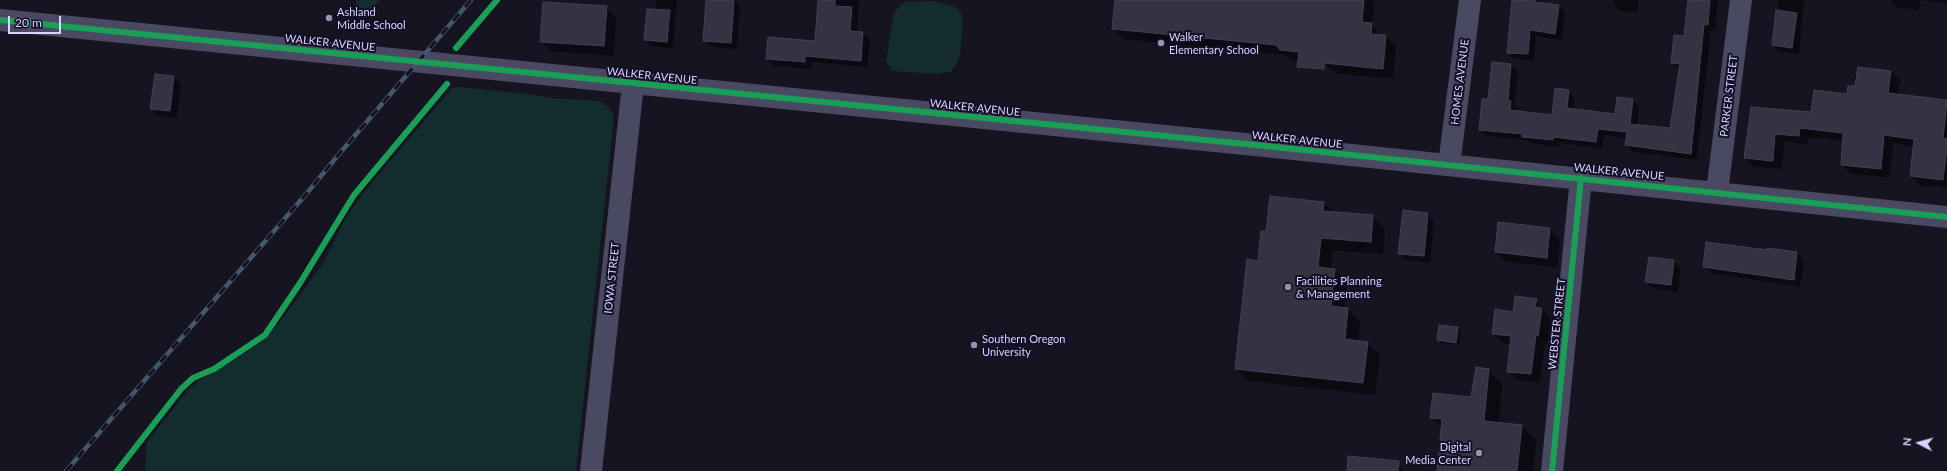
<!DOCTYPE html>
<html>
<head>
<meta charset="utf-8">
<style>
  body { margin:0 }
  #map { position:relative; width:1947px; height:471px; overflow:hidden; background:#161421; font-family:Lato,sans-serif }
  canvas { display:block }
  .north { position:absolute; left:1899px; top:423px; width:40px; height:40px; -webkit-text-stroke:3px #130f26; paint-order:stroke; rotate:276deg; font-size:11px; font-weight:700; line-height:16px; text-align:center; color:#d9d4ff }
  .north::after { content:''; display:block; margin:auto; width:14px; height:18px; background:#d9d4ff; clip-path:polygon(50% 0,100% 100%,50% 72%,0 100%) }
  .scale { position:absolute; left:8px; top:16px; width:53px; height:18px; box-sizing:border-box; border:2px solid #d9d4ff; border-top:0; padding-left:5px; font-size:12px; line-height:14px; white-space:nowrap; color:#d9d4ff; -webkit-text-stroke:3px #130f26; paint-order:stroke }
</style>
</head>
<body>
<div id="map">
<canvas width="1947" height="471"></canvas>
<div class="north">N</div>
<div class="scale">20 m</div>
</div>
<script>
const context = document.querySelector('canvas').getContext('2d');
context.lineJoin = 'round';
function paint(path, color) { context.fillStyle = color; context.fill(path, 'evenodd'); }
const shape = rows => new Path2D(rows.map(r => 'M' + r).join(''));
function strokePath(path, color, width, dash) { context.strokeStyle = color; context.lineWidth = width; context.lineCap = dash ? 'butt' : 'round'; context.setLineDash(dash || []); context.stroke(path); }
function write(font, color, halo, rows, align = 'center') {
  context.font = font + ' Lato,sans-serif'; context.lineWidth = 4; context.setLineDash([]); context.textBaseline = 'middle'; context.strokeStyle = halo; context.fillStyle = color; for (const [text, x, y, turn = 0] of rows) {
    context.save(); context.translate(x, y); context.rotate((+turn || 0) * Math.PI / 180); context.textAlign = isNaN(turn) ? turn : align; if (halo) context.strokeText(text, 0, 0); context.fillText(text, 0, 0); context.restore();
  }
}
const green = shape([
  [355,0,380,0,369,11,364,20],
  [934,1,955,7,961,13,963,23,960,53,956,65,950,72,937,74,893,71,886,62,894,12,905,2],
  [459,87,528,94,552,98,599,101,609,107,614,116,576,471,145,471,147,442,188,390,200,380,261,343,282,319,324,262,343,223,363,193,452,88]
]);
const shadow = shape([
  [657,0,677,0,673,48,652,46,645,39,655,10],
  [707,0,735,0,740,6,737,49,711,47,704,40],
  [819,0,859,0,857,33,863,33,870,40,867,67,812,62,811,69,774,66,767,59,816,43],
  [1116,0,1314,0,1309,62,1292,60,1286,55,1123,39,1113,28],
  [1331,0,1375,0,1372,25,1381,36,1386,36,1396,46,1393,79,1334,73,1324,63],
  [1513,0,1542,0,1541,4,1559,6,1565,12,1561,40,1536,36,1534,60,1514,59,1508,52],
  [1614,0,1638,0,1637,13,1621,11,1614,4],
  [1689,0,1718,0,1715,31,1711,30,1697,160,1633,152,1626,145,1627,138,1604,135,1602,148,1559,143,1559,147,1530,143,1527,140,1487,136,1480,130,1489,100,1493,63,1511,65,1518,72,1514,105,1517,108,1517,112,1553,116,1568,91,1575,98,1573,110,1616,115,1633,100,1639,107,1637,126,1671,129,1680,69,1672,63,1684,37],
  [1779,0,1804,0,1799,54,1780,52,1773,45],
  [1890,0,1947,0,1947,3,1920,0,1919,10,1896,7],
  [606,7,616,17,614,56,551,51,541,41],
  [1891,71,1900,80,1898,95,1947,101,1947,188,1920,185,1911,176,1914,147,1893,143,1890,178,1851,174,1842,165,1844,141,1808,137,1808,145,1784,142,1782,169,1754,167,1745,158,1752,108,1812,113,1848,95,1856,87],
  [156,75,174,77,181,84,177,118,158,116,151,109],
  [1271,197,1324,203,1334,213,1372,216,1385,229,1383,254,1333,250,1331,270,1334,270,1347,282,1344,308,1348,309,1360,321,1358,342,1367,343,1380,355,1375,395,1249,381,1236,369,1267,233],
  [1427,214,1434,221,1430,263,1406,260,1399,253],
  [1499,223,1550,229,1560,239,1557,267,1506,262,1496,252],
  [1768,249,1797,253,1804,260,1800,287,1711,273,1704,266,1767,251],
  [1649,258,1674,261,1681,268,1678,292,1653,288,1646,282],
  [1536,300,1545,309,1545,312,1551,318,1547,344,1545,344,1540,383,1517,380,1508,371,1511,344,1502,343,1493,334,1514,313],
  [1458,328,1461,332,1459,345,1441,343,1438,340],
  [1488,370,1502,384,1499,424,1521,426,1536,440,1533,471,1438,471,1442,428,1431,417,1472,398],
  [1394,461,1404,471,1348,471]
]);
const building = shape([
  [706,0,734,0,731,43,703,41,706,0],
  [818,0,835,0,835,6,852,7,850,31,863,32,861,61,805,56,805,62,766,59,768,37,815,41,818,0],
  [1115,0,1364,0,1362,22,1372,23,1371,34,1386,35,1383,69,1324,63,1324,69,1297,67,1299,52,1280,50,1276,45,1112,29,1115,0],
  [1512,0,1535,0,1535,2,1559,5,1555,34,1530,30,1528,54,1507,53,1512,0],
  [1688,0,1710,0,1708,25,1704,24,1691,154,1625,145,1627,132,1598,129,1596,142,1553,137,1553,140,1522,137,1522,134,1479,130,1482,99,1488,99,1492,62,1511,64,1508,101,1511,101,1510,110,1552,115,1555,88,1569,90,1567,108,1615,114,1617,97,1633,99,1630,124,1670,128,1680,64,1671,63,1674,35,1684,36,1688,0],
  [543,2,607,6,604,46,540,42,543,2],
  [647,9,670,10,667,42,644,40,647,9],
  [1776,10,1797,13,1792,48,1772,45,1776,10],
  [1858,67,1891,71,1888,93,1947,100,1943,138,1947,139,1947,147,1943,180,1910,176,1914,139,1884,135,1881,169,1841,165,1843,133,1800,128,1799,136,1775,134,1773,161,1744,158,1751,107,1811,112,1814,90,1847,94,1848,86,1855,86,1858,67],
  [155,74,174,76,170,111,150,109,155,74],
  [1270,196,1324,202,1323,211,1373,215,1371,242,1321,238,1318,267,1335,269,1331,306,1348,308,1345,339,1368,342,1363,383,1235,369,1247,259,1258,261,1261,231,1266,231,1270,196],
  [1403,210,1428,213,1424,256,1398,254,1403,210],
  [1498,222,1550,228,1547,258,1495,252,1498,222],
  [1706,242,1767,250,1767,248,1797,252,1794,280,1703,267,1706,242],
  [1649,257,1674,260,1671,285,1645,282,1649,257],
  [1515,296,1537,299,1535,307,1542,308,1538,336,1536,335,1531,374,1507,372,1511,336,1492,334,1495,309,1513,312,1515,296],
  [1439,325,1458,327,1456,343,1437,340,1439,325],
  [1476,367,1489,369,1484,421,1522,425,1517,471,1437,471,1442,419,1430,418,1433,393,1471,397,1476,367],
  [1348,456,1399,461,1398,471,1347,471,1348,456]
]);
const minor = shape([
  [0,20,1265,146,1947,217],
  [1449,165,1470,0],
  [1717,192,1741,0],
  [591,471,633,84],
  [1552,471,1581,178]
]);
const rail = shape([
  [66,471,307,193,340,153,471,0]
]);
const cycleway = shape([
  [0,20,1265,146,1947,217],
  [456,48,497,0],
  [117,471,181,389,193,378,214,369,265,335,300,283,354,195,447,84],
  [1552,471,1581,178]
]);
const markers = [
  [329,18,4,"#9591b1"],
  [1161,43,4,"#9591b1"],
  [1288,287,4,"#9591b1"],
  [974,345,4,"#9591b1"],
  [1479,453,4,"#9591b1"]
];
const poiNames = [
  ["Ashland",337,12],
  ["Middle School",337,25],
  ["Walker",1169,37],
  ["Elementary School",1169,50],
  ["Facilities Planning",1296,281],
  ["& Management",1296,294],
  ["Southern Oregon",982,339],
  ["University",982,352],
  ["Digital",1471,447,"right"],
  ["Media Center",1471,460,"right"]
];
const streetNames = [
  ["WALKER AVENUE",330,43,6],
  ["WALKER AVENUE",652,76,6],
  ["HOMES AVENUE",1460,82,-83],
  ["PARKER STREET",1729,96,-83],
  ["WALKER AVENUE",975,108,6],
  ["WALKER AVENUE",1297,140,6],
  ["WALKER AVENUE",1619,172,6],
  ["IOWA STREET",612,278,-84],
  ["WEBSTER STREET",1557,324,-84]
];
paint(green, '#132c2d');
paint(shadow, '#0007');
paint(building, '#343243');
strokePath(building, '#433f54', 1);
strokePath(minor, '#4a4962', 22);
strokePath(rail, '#43596b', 4.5);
strokePath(rail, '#130f26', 3, [9]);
strokePath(cycleway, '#1a9f57', 6);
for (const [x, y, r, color] of markers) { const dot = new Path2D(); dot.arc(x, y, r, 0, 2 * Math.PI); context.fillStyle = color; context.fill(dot); strokePath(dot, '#130f26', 1.5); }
write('11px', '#d9d4ff', '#130f26', poiNames, 'left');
write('11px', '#d9d4ff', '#130f26', streetNames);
</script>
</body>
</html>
